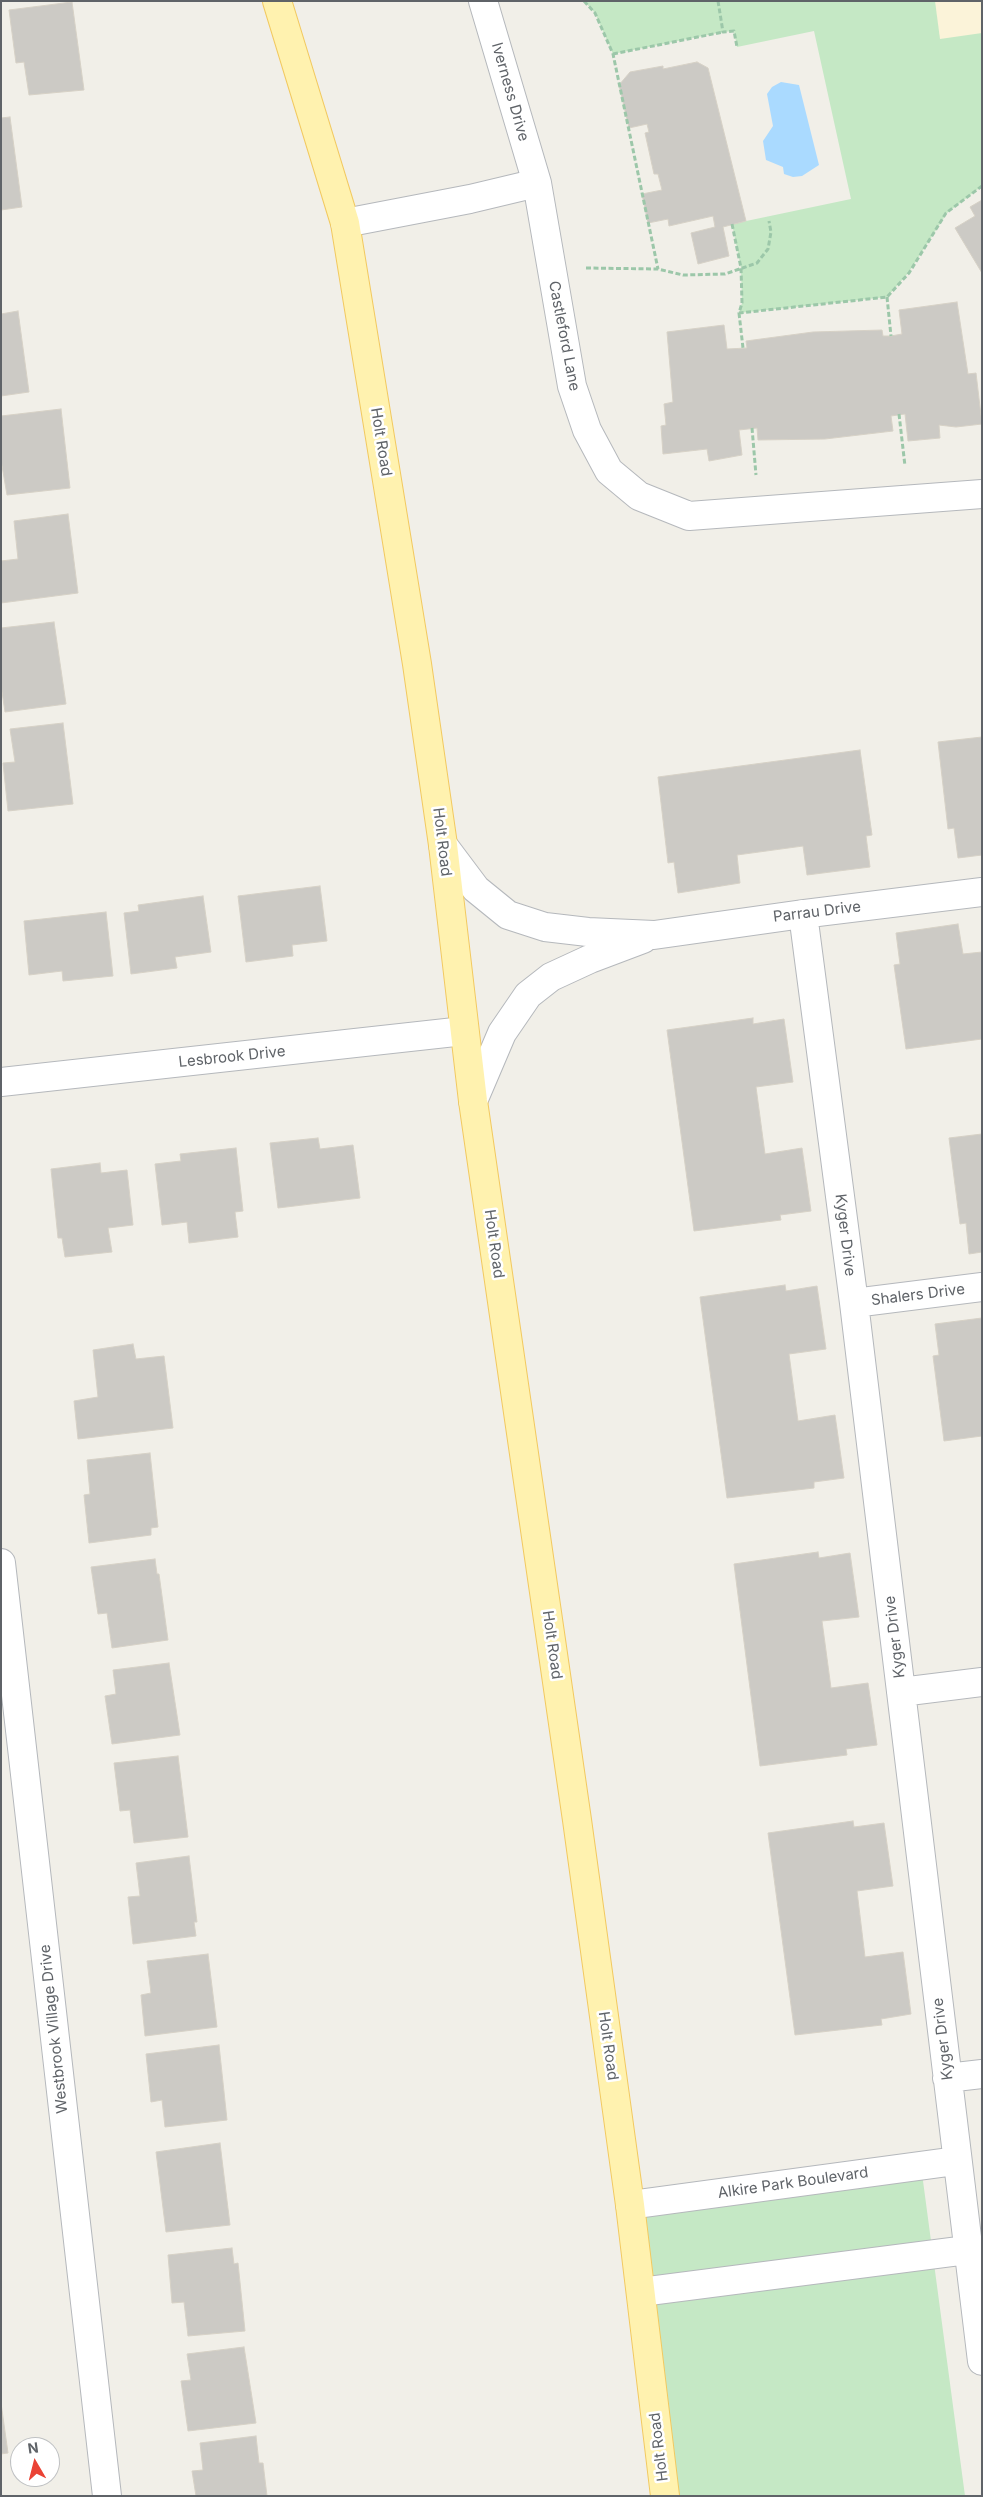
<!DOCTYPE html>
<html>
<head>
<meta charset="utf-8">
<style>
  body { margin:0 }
  #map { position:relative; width:983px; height:2497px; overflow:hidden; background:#f1efe8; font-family:Inter,sans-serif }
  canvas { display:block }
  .frame { position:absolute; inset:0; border:2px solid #5f6368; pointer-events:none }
  .north { position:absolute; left:10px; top:2437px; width:50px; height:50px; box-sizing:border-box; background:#fff; border:1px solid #bfc1c3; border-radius:50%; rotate:352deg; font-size:14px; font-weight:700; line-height:20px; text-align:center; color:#5f6368 }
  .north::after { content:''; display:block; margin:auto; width:18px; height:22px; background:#ea4335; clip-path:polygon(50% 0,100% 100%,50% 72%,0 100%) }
</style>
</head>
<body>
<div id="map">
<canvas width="983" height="2497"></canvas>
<div class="frame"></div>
<div class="north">N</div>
</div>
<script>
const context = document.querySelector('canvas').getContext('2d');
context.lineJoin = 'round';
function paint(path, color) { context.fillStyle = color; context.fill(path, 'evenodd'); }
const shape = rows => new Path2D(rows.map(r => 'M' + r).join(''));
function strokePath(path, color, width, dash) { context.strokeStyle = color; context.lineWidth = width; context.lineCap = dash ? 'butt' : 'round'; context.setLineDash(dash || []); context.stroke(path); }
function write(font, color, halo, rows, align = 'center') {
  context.font = font + ' Inter,sans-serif'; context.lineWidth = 5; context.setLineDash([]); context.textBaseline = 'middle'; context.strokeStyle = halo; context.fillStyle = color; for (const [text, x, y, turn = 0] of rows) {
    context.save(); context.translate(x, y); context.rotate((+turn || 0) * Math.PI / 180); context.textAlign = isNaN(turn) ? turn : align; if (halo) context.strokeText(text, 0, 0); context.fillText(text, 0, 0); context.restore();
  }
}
const green = shape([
  [584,1,982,1,982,186,947,213,909,272,887,297,739,313,742,303,741,268,732,224,851,199,814,31,737,47,734,31,723,32,613,54,595,13],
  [921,2166,965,2496,665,2496,630,2205]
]);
const sand = shape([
  [935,1,982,1,982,33,940,39]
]);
const water = shape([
  [781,82,799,85,819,165,802,176,793,177,784,174,783,167,766,160,763,141,773,126,767,94,772,87]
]);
const building = shape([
  [72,2,84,90,29,95,24,62,16,63,9,10,72,2],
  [697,62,708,68,746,221,723,227,729,256,698,264,691,233,715,227,713,216,669,226,668,219,648,223,642,194,662,190,658,174,654,174,645,133,649,132,647,124,629,128,619,85,630,72,663,66,663,69,697,62],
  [10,117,22,207,1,210,1,118,10,117],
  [982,200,982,273,955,228,975,216,970,207,982,200],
  [957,302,968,374,976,373,982,424,956,427,939,425,940,438,908,441,905,414,891,416,893,431,825,439,758,440,757,428,739,430,742,455,709,461,707,449,663,454,661,426,666,425,664,404,673,402,667,332,724,325,727,349,747,348,746,341,813,332,882,330,883,336,891,336,902,334,899,310,957,302],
  [18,311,29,392,1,396,1,314,18,311],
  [61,409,70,488,7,495,1,460,1,416,61,409],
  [68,514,78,593,1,603,1,561,18,559,14,521,68,514],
  [54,622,66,704,5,712,1,685,1,628,54,622],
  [63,723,73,804,8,811,3,763,15,762,10,729,63,723],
  [982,737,982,855,958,858,954,828,948,829,938,742,982,737],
  [860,750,872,835,866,836,870,867,807,875,803,846,737,855,740,883,678,893,674,862,668,863,658,777,860,750],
  [320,886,327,941,292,945,293,956,246,962,238,896,320,886],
  [203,896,211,952,175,957,177,968,131,974,124,913,139,911,138,905,203,896],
  [106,912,113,976,63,981,62,971,29,975,24,921,106,912],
  [958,924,963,954,982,952,982,1039,906,1049,894,965,900,964,896,933,958,924],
  [753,1018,753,1024,784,1019,793,1082,756,1087,765,1154,802,1148,811,1211,780,1215,781,1220,694,1231,667,1030,753,1018],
  [982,1134,982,1252,969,1254,966,1223,960,1224,949,1138,982,1134],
  [318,1138,320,1149,353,1145,360,1198,278,1208,270,1143,318,1138],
  [236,1148,243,1211,235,1212,238,1237,189,1243,187,1222,162,1225,155,1164,181,1161,180,1154,236,1148],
  [100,1163,101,1173,127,1170,133,1225,108,1228,112,1252,65,1257,62,1238,58,1238,51,1169,100,1163],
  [785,1285,786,1291,817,1286,826,1349,789,1354,798,1421,835,1415,844,1478,814,1482,814,1488,727,1498,700,1297,785,1285],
  [982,1318,982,1436,944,1441,933,1356,939,1355,935,1324,982,1318],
  [133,1344,136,1359,164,1356,173,1428,78,1439,74,1401,98,1397,93,1350,133,1344],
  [150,1453,158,1527,151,1528,151,1535,89,1543,84,1495,90,1494,87,1460,150,1453],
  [818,1552,819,1558,850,1553,859,1617,822,1621,831,1688,868,1683,877,1745,846,1749,847,1755,760,1766,734,1564,818,1552],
  [155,1559,157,1574,159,1574,168,1640,112,1648,107,1613,98,1614,91,1567,155,1559],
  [169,1663,180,1735,112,1744,105,1696,116,1694,113,1670,169,1663],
  [178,1756,188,1837,134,1843,130,1810,120,1811,114,1763,178,1756],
  [853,1821,854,1827,884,1823,893,1886,857,1891,865,1957,903,1952,911,2014,881,2019,882,2025,795,2035,768,1833,853,1821],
  [189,1856,197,1922,194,1922,196,1936,133,1944,128,1897,140,1896,136,1863,189,1856],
  [208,1954,217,2027,145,2036,141,1995,151,1993,147,1961,208,1954],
  [219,2045,227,2120,165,2127,162,2100,151,2102,146,2054,219,2045],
  [220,2143,230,2225,166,2232,156,2152,220,2143],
  [232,2248,234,2264,238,2263,245,2331,188,2336,184,2302,172,2303,168,2255,232,2248],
  [244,2347,256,2423,188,2431,181,2381,191,2380,187,2354,244,2347],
  [1,2403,8,2453,1,2454,1,2403],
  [256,2436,259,2463,263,2463,267,2496,196,2496,192,2471,203,2470,200,2443,256,2436]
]);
const path = shape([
  [584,1,595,13,613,54,658,269],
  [718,1,723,32,734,31,737,47],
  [613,54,723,32],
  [732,224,741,268,742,303,739,313,887,297,909,273,946,213,982,186],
  [586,268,658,269,683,275,725,274,757,263,768,249,771,232,769,221],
  [887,297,891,336],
  [739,313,743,348],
  [899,414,905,466],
  [752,428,756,475]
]);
const minor = shape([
  [483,1,537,183,572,386,587,430,609,471,639,496,689,516,982,494],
  [345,223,470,199,537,183],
  [443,845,476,889,508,915,545,927,588,932,654,935,803,914,982,892],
  [803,914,854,1303,982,2361],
  [1,1082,464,1031],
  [473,1101,502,1033,528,995,551,977,590,959,643,939],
  [854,1303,982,1287],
  [1,1563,107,2496],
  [901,1692,982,1682],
  [947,2078,982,2074],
  [630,2205,956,2161],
  [641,2292,967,2250]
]);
const major = shape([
  [277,1,345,223,417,664,443,845,473,1101,577,1820,630,2205,665,2496]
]);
const streetNames = [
  ["Iverness Drive",510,92,74],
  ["Castleford Lane",564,336,79],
  ["Holt Road",381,442,81],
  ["Holt Road",442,842,83],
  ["Parrau Drive",817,912,-7],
  ["Lesbrook Drive",232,1057,-6],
  ["Kyger Drive",845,1235,83],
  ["Holt Road",494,1244,82],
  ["Shalers Drive",918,1295,-7],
  ["Kyger Drive",895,1637,-97],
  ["Holt Road",552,1645,82],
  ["Westbrook Village Drive",54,2029,-96],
  ["Kyger Drive",943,2039,-97],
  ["Holt Road",608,2046,82],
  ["Alkire Park Boulevard",793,2183,-8],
  ["Holt Road",659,2447,-97]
];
paint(green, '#c5e8c5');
paint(sand, '#fbf3d9');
paint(water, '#aadaff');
paint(building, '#cccac5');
strokePath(building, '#d6d1c6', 1);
strokePath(minor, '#b5b8bc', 30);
strokePath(major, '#f2c960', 30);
strokePath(path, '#9cc7a9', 3, [5, 2.5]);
strokePath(minor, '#fff', 28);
strokePath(major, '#fff2af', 28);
write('15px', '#5f6368', '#fff', streetNames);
</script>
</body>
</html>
